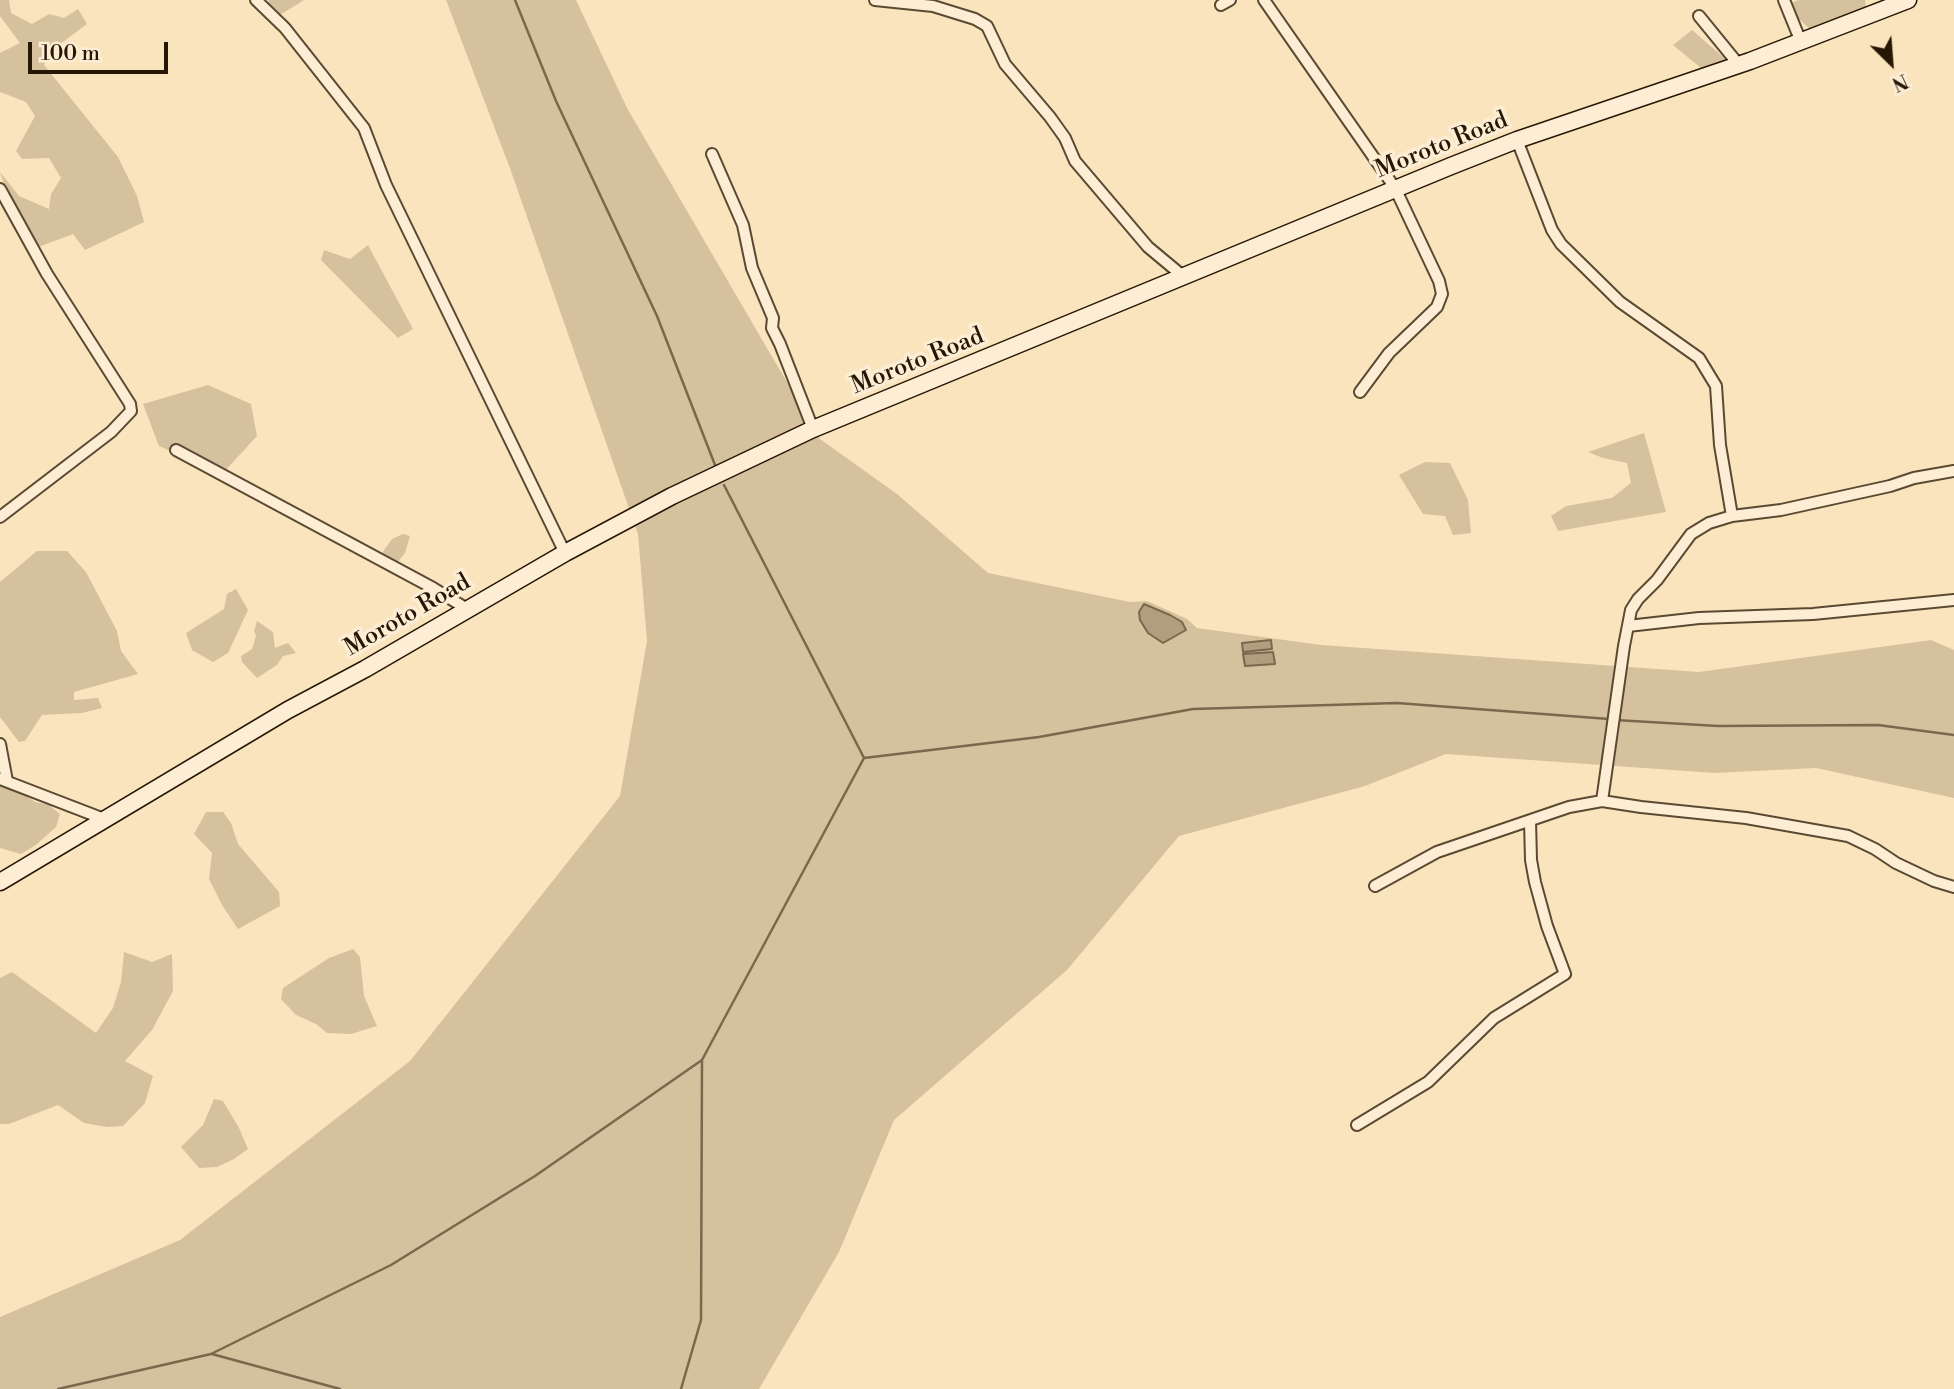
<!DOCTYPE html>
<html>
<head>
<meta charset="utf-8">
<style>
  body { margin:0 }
  #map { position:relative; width:1954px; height:1389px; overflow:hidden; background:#fae4bd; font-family:"Libre Bodoni",serif }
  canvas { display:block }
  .north { position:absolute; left:1856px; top:28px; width:70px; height:70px; -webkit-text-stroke:5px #fcedd4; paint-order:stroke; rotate:155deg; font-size:19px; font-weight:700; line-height:28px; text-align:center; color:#251704 }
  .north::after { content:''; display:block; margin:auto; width:24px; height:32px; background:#251704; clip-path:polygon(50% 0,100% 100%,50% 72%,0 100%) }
  .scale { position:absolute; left:28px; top:42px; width:140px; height:32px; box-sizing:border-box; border:4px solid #251704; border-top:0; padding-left:9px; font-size:21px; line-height:24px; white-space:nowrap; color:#251704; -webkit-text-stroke:5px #fcedd4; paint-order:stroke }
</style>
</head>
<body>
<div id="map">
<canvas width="1954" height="1389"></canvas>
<div class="north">N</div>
<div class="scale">100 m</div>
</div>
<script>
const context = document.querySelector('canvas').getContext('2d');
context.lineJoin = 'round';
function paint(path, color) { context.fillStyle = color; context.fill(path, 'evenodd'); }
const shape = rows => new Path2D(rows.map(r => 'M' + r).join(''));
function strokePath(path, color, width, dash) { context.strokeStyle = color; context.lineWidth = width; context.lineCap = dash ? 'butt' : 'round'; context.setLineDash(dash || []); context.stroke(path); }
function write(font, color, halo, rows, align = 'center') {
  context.font = font + ' "Libre Bodoni",serif'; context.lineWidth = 7; context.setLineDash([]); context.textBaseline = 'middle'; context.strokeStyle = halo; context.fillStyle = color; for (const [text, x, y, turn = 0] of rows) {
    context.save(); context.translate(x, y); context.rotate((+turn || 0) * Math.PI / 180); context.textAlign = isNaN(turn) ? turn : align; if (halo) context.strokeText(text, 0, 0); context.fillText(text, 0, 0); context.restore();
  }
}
const green = shape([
  [0,0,9,0,11,13,32,24,49,14,64,18,78,9,87,24,52,50,44,65,118,157,137,196,144,222,85,250,73,234,28,251,0,172,19,196,49,209,51,194,61,178,49,158,22,159,16,151,35,116,26,102,0,92,0,53,20,43,0,16],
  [269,0,304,0,275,18,265,9],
  [446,0,576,0,627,108,820,439,897,494,988,573,1130,602,1147,601,1187,619,1197,628,1321,645,1699,672,1931,640,1954,650,1954,798,1816,768,1715,773,1446,754,1365,786,1179,836,1067,970,894,1120,839,1252,759,1389,0,1389,0,1317,180,1240,410,1061,620,796,647,641,638,534,511,171],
  [1798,0,1865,0,1866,7,1812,31,1785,6],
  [1692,30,1730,63,1707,73,1673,45],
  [368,245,413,329,398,338,321,260,324,250,350,259],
  [208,385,251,404,257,436,222,474,159,446,143,404],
  [1644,433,1666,512,1558,531,1551,516,1566,506,1612,498,1631,483,1627,463,1603,458,1588,452],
  [1425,462,1450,463,1468,500,1471,533,1453,535,1445,516,1423,514,1399,475],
  [403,534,410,536,405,553,398,562,392,564,346,541,350,535,382,553,392,539],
  [37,551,67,551,86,572,117,631,121,651,138,674,74,692,74,700,98,698,102,708,82,713,42,715,25,741,19,742,0,717,0,582],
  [236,589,248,610,228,653,213,662,192,650,186,633,224,609,227,594],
  [257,621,273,632,275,648,288,643,296,653,283,656,277,665,257,678,242,662,241,656,252,649,256,636,254,631],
  [0,786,20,792,35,802,49,805,60,814,56,827,37,844,21,854,0,848],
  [206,812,223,812,231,823,238,844,279,892,280,906,238,929,222,905,209,879,212,853,194,834],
  [353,949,360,957,364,996,377,1026,351,1034,327,1033,316,1024,296,1015,281,999,283,988,329,958],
  [124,952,152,962,172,954,173,991,152,1030,125,1061,153,1076,145,1103,123,1126,107,1127,84,1123,58,1105,9,1124,0,1124,0,978,12,972,96,1033,113,1008,121,982],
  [214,1099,223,1101,239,1128,248,1149,234,1159,217,1167,199,1168,181,1147,203,1125]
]);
const water = shape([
  [1144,604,1170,615,1182,622,1186,630,1163,643,1148,633,1140,620,1139,612,1144,604],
  [1271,640,1272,649,1243,652,1242,643,1271,640],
  [1273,652,1275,664,1245,666,1243,654,1273,652]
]);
const stream = shape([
  [515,0,556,101,657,316,715,465],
  [724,485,864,758],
  [1615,720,1718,726,1878,725,1954,735],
  [864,758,1039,737,1193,709,1397,703,1609,719],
  [212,1354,340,1389],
  [58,1389,211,1354,391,1265,535,1176,702,1060,864,758],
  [681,1389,701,1320,702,1060]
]);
const street = shape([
  [256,0,285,28,364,128,386,185,565,553],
  [875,0,933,6,975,19,987,26,1005,64,1050,117,1065,138,1075,161,1148,247,1184,277],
  [1264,0,1395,188,1439,281,1442,294,1437,307,1389,353,1360,392],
  [1784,0,1801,42],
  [1221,5,1230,0],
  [1699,16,1739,65],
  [1517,140,1552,230,1561,244,1620,302,1699,358,1716,386,1720,445,1732,516,1709,523,1691,534,1657,580,1638,599,1631,610,1624,646,1602,801],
  [712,154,743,225,752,268,773,318,772,328,780,344,813,429],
  [0,189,47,274,130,404,131,411,111,432,0,517],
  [176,450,433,588,467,609],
  [1732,516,1781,510,1890,486,1914,478,1954,471],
  [1628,626,1699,618,1813,614,1954,600],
  [0,744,7,781],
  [0,779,104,819],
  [1375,886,1437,852,1569,807,1602,801,1641,807,1746,818,1848,836,1875,849,1896,863,1934,881,1954,887],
  [1357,1125,1428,1082,1494,1018,1565,974,1547,926,1535,882,1531,860,1530,821]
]);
const secondary = shape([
  [0,882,288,710,365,669,565,553,672,496,813,429,1451,166,1517,140,1750,61,1908,0]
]);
const streetNames = [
  ["Moroto Road",1442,146,-22],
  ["Moroto Road",918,362,-22],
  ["Moroto Road",408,616,-30]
];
paint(green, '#d6c19e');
paint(water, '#b29e7e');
strokePath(water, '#7a684d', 2);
strokePath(stream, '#7a684d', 2.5);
strokePath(street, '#5a4a32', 14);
strokePath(secondary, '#251704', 19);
strokePath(street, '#fcedd4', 10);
strokePath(secondary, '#fcedd4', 16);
write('24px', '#251704', '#fcedd4', streetNames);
</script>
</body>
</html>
